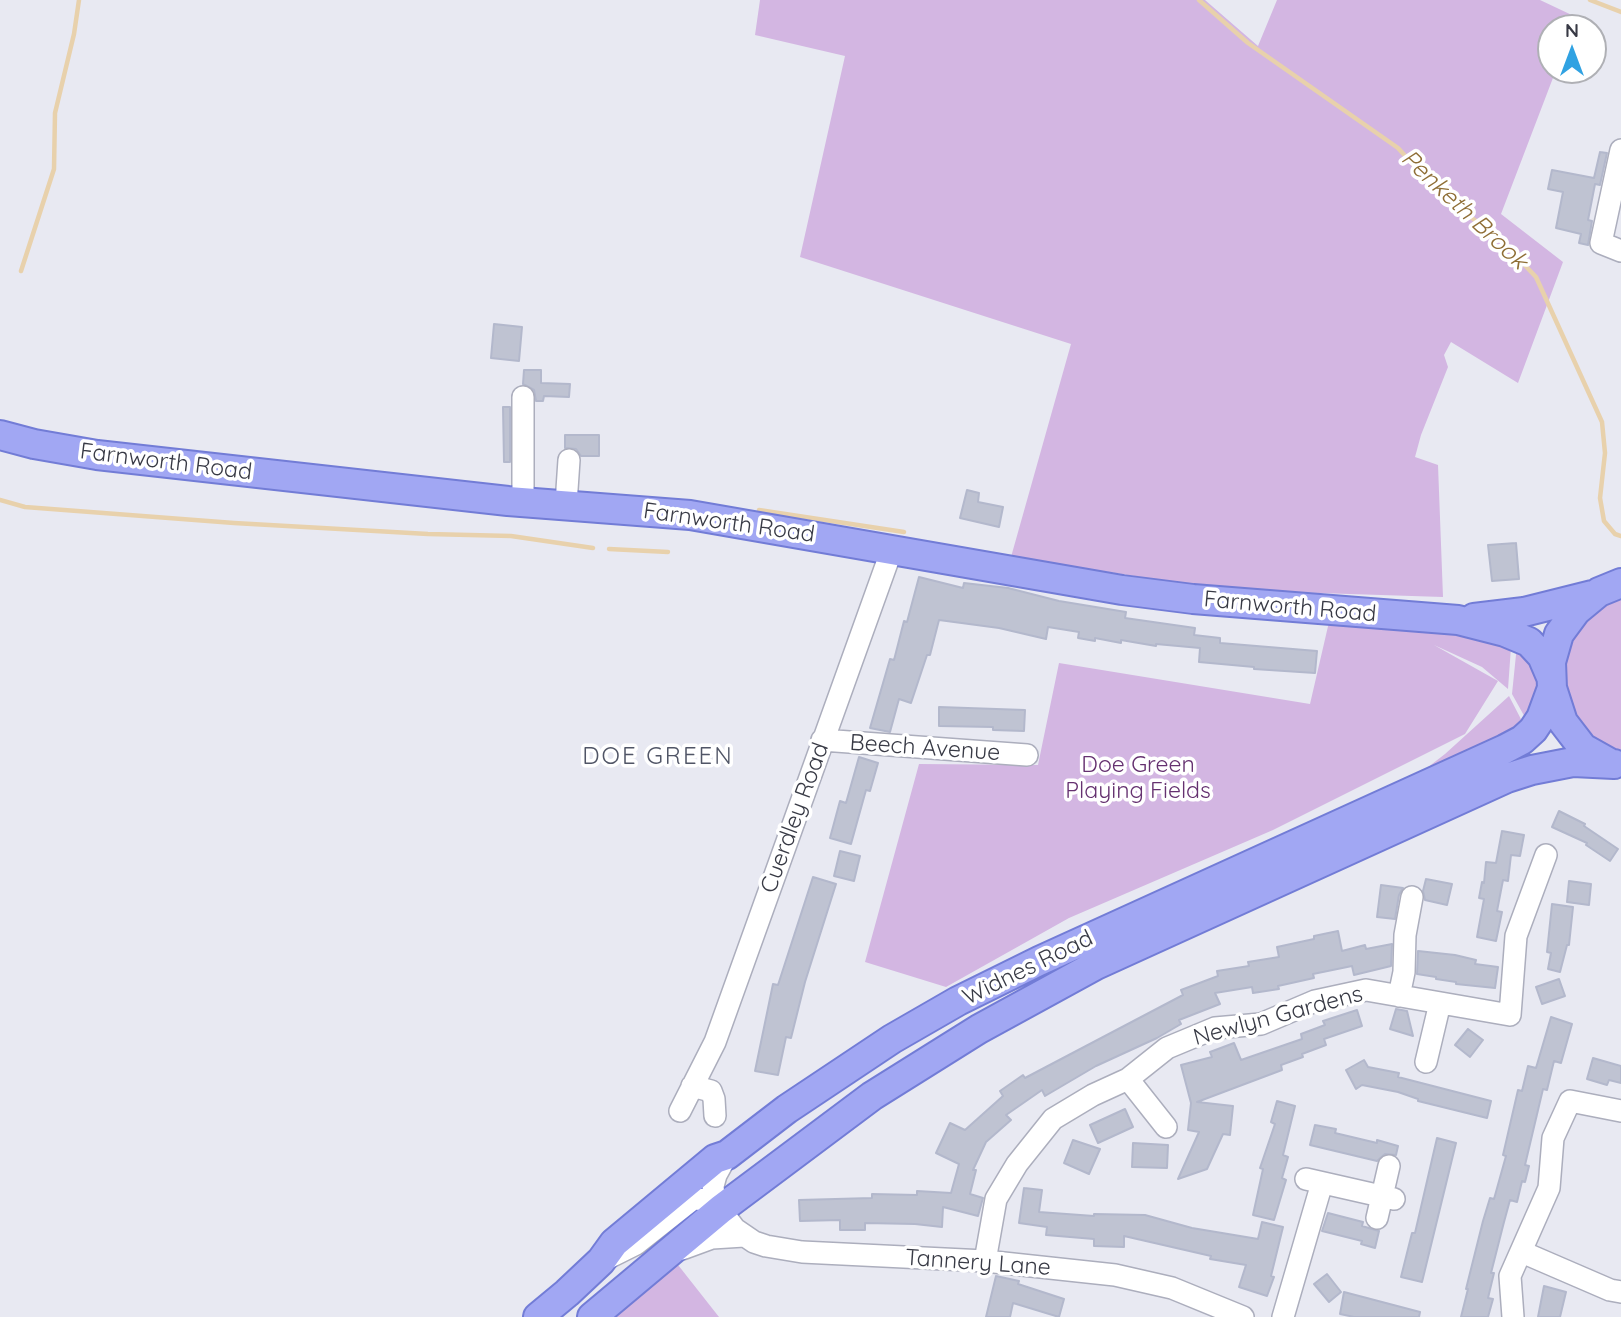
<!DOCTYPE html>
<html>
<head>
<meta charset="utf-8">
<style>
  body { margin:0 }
  #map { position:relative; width:1621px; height:1317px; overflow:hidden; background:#e8e9f2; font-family:Quicksand,sans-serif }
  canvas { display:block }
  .north { position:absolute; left:1537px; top:14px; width:70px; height:70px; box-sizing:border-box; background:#fff; border:2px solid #afb0b5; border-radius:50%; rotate:0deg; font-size:19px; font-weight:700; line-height:28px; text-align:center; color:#383a45 }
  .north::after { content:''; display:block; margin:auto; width:24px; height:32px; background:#30a2e2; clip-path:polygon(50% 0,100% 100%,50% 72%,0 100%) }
</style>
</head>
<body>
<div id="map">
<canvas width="1621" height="1317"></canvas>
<div class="north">N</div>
</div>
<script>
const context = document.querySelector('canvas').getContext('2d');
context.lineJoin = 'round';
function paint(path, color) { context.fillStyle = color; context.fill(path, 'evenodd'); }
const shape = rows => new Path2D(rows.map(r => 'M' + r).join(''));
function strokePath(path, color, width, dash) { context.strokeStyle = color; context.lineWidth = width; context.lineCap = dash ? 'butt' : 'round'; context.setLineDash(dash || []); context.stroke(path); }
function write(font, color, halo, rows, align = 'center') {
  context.font = font + ' Quicksand,sans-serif'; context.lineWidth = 7; context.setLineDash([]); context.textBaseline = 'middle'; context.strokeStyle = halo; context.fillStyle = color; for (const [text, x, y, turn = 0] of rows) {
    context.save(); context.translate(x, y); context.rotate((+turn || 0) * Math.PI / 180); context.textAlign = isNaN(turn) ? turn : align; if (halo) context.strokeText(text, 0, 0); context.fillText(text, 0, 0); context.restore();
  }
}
const green = shape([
  [760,0,1205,0,1258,46,1277,0,1540,0,1576,17,1572,28,1551,28,1551,70,1556,70,1501,214,1563,262,1518,383,1451,342,1444,355,1448,367,1421,435,1415,457,1438,465,1443,597,1225,590,1011,557,1071,344,800,257,845,56,755,35],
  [1621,594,1621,755,1582,732,1562,684,1568,640,1599,605],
  [1329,622,1397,630,1398,624,1447,629,1511,647,1508,689,1482,667,1434,645,1498,681,1465,734,1273,830,1069,918,946,987,865,962,919,764,1038,765,1059,663,1310,704],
  [1517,645,1541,679,1527,721,1512,694],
  [1509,696,1524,725,1423,771,1445,754],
  [671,1256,719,1317,602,1317]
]);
const stream = shape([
  [1199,0,1248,43,1398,148,1443,197,1498,237,1536,277,1602,422,1605,453,1600,498,1604,521,1615,534,1621,536],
  [1590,0,1621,12],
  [21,271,54,169,55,113,74,34,79,0],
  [0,500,25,507,234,523,428,534,511,536,593,548],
  [759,510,904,532],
  [609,549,668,552]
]);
const building = shape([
  [1600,152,1607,153,1600,185,1595,184,1588,220,1592,221,1588,245,1579,243,1581,234,1556,228,1563,192,1548,189,1552,170,1594,178,1600,152],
  [494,324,522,327,519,361,491,358,494,324],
  [524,370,541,370,541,383,570,384,569,397,544,396,543,401,536,401,534,390,523,384,524,370],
  [503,407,510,407,510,462,504,462,503,407],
  [565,435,599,435,599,456,581,456,576,449,565,448,565,435],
  [967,490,979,493,978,502,1003,507,999,527,960,518,967,490],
  [1516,543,1519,579,1492,581,1488,545,1516,543],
  [919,577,963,588,964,583,1008,588,1059,601,1126,612,1125,618,1195,628,1194,635,1220,638,1220,643,1317,651,1315,673,1254,669,1254,667,1199,662,1200,648,1156,644,1156,646,1121,640,1121,643,1095,638,1095,641,1078,638,1079,632,1048,627,1046,639,999,628,939,620,930,655,927,655,911,703,899,699,890,732,870,728,890,659,894,660,904,621,907,622,919,577],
  [939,707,1025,710,1024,731,993,730,993,727,939,726,939,707],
  [859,757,878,763,870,791,866,790,851,844,830,838,840,801,846,803,859,757],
  [1559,811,1585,824,1584,826,1618,849,1610,861,1586,845,1587,843,1552,827,1559,811],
  [1502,831,1524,835,1520,856,1511,855,1508,881,1503,880,1497,911,1502,912,1496,941,1477,937,1484,899,1479,898,1482,882,1484,883,1486,862,1496,863,1502,831],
  [840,851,860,856,854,881,834,876,840,851],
  [813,877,836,884,805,982,791,1038,786,1037,778,1075,755,1071,773,984,778,985,813,877],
  [1426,879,1452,884,1447,905,1425,900,1423,891,1426,879],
  [1569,881,1591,884,1589,905,1567,902,1569,881],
  [1381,885,1403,888,1399,895,1395,919,1377,917,1381,885],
  [1552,904,1573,907,1569,945,1567,945,1560,972,1548,969,1551,953,1547,952,1552,904],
  [1338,931,1342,951,1365,945,1366,949,1392,944,1391,966,1354,975,1352,966,1313,974,1314,978,1278,986,1279,989,1253,993,1252,987,1215,993,1220,1004,1179,1020,1181,1024,1157,1038,1096,1066,1045,1096,1042,1090,1006,1115,1011,1120,986,1142,973,1170,976,1170,970,1194,983,1198,978,1216,943,1207,942,1227,915,1224,865,1223,865,1230,840,1230,840,1220,800,1221,799,1200,872,1198,872,1194,917,1195,917,1191,951,1193,959,1164,936,1153,950,1123,965,1130,1003,1096,1000,1091,1023,1075,1025,1078,1183,995,1181,990,1218,976,1217,971,1249,966,1248,962,1279,957,1277,947,1314,939,1314,936,1338,931],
  [1418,951,1455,955,1476,960,1475,964,1498,967,1495,988,1456,984,1456,982,1436,979,1436,977,1417,974,1418,951],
  [1559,979,1565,996,1542,1004,1536,987,1559,979],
  [1396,1009,1407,1011,1413,1036,1390,1029,1396,1009],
  [1357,1010,1362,1026,1324,1039,1326,1045,1302,1054,1303,1057,1281,1065,1282,1070,1197,1102,1233,1106,1230,1135,1223,1134,1207,1169,1178,1179,1199,1132,1188,1130,1191,1103,1181,1065,1212,1057,1210,1052,1234,1043,1241,1060,1302,1039,1301,1034,1325,1025,1323,1021,1357,1010],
  [1551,1017,1572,1024,1561,1063,1554,1061,1547,1090,1543,1089,1525,1165,1529,1166,1525,1182,1522,1181,1517,1202,1510,1200,1504,1222,1491,1273,1494,1273,1488,1298,1493,1299,1488,1317,1461,1317,1468,1289,1466,1289,1483,1221,1490,1198,1494,1199,1506,1156,1503,1155,1518,1090,1522,1091,1528,1066,1536,1068,1551,1017],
  [1468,1029,1483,1040,1470,1057,1455,1045,1468,1029],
  [1593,1058,1621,1066,1621,1083,1609,1080,1607,1085,1587,1079,1593,1058],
  [1364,1060,1368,1067,1399,1073,1398,1077,1491,1101,1487,1118,1418,1101,1418,1099,1398,1092,1362,1085,1356,1089,1346,1070,1364,1060],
  [1277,1101,1295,1106,1283,1155,1288,1157,1282,1178,1286,1180,1274,1220,1253,1215,1263,1169,1260,1168,1275,1124,1271,1122,1277,1101],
  [1125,1109,1133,1127,1098,1143,1090,1125,1125,1109],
  [1315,1125,1336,1129,1335,1133,1377,1143,1377,1140,1398,1146,1396,1155,1385,1154,1377,1161,1310,1145,1315,1125],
  [1437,1138,1456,1143,1422,1282,1401,1277,1412,1233,1415,1233,1437,1138],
  [1073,1140,1100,1149,1089,1174,1064,1163,1073,1140],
  [1133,1143,1168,1145,1167,1168,1132,1167,1133,1143],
  [1024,1188,1042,1190,1039,1212,1094,1216,1094,1214,1145,1215,1192,1228,1258,1239,1262,1222,1283,1227,1271,1276,1274,1277,1267,1296,1239,1287,1246,1265,1210,1259,1211,1256,1124,1236,1124,1247,1094,1246,1094,1239,1046,1235,1047,1227,1019,1223,1024,1188],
  [1328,1213,1363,1222,1362,1226,1379,1231,1375,1248,1361,1244,1362,1241,1322,1231,1328,1213],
  [1327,1274,1341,1292,1329,1302,1314,1284,1327,1274],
  [996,1276,1019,1281,1018,1284,1064,1299,1059,1317,1013,1303,1010,1317,986,1317,996,1276],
  [1544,1286,1566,1292,1560,1317,1538,1317,1544,1286],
  [1344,1292,1420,1312,1419,1317,1354,1317,1340,1314,1344,1292]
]);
const minor = shape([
  [1621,150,1601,243,1621,251],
  [523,502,523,397],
  [566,504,569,460],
  [822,740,1027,755],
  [1399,996,1404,972,1405,935,1412,897],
  [1426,1062,1440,1003],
  [1128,1079,1166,1127],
  [692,1086,711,1091,714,1099,715,1116],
  [680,1111,715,1042,892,549],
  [727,1155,716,1175,713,1186,714,1196,723,1213,735,1229,754,1242,766,1246,802,1252,985,1261,1115,1275,1172,1288,1243,1317],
  [1306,1179,1394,1199],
  [1377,1218,1389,1166],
  [682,1249,712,1238,744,1236],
  [1522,1252,1610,1290,1621,1292],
  [606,1259,636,1244,693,1199,711,1200,721,1209],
  [985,1261,996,1199,1017,1164,1053,1119,1093,1095,1128,1079,1167,1048,1215,1028,1261,1024,1315,1001,1366,990,1510,1015,1516,936,1546,855],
  [1283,1317,1322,1183],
  [1513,1317,1510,1276,1549,1188,1553,1138,1570,1101,1621,1111]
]);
const major = shape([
  [0,435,34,444,97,455,508,501,690,515,1122,590,1193,599,1458,620,1505,632,1529,642,1542,656,1551,677],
  [1474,618,1524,612,1592,595],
  [1608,762,1583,748,1563,722,1552,688,1551,662,1559,634,1576,611,1599,592,1621,583],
  [538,1317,567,1293,601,1261,614,1243,715,1159,727,1155,787,1109,892,1039,958,1001,1039,961,1505,749,1522,740,1533,730,1541,718,1552,688],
  [592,1317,721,1209,872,1096,979,1029,1096,965,1507,778,1532,770,1573,762,1614,764]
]);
const streetNames = [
  ["Farnworth Road",166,462,7],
  ["Farnworth Road",729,523,8],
  ["Farnworth Road",1290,607,5],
  ["Beech Avenue",925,748,4],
  ["Cuerdley Road",795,818,-70],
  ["Widnes Road",1028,968,-26],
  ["Newlyn Gardens",1278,1016,-15],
  ["Tannery Lane",978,1263,4]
];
const parkNames = [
  ["Doe Green",1138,765],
  ["Playing Fields",1138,791]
];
const waterNames = [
  ["Penketh Brook",1464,210,43]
];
const neighbourhoodNames = [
  ["DOE GREEN",658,757]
];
paint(green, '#d3b6e2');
strokePath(stream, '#e8d1ac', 4.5);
paint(building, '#bfc3d2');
strokePath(building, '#b3b8cc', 2);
strokePath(minor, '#acaebd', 24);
strokePath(major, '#727cd6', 32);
strokePath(minor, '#fff', 21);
strokePath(major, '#a1a7f3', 28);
write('23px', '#383a45', '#fff', streetNames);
write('23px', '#653170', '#fff', parkNames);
write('italic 24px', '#8f6e36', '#fff', waterNames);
context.letterSpacing = '2px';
write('24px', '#505566', '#fff', neighbourhoodNames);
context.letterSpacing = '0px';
</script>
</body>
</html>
